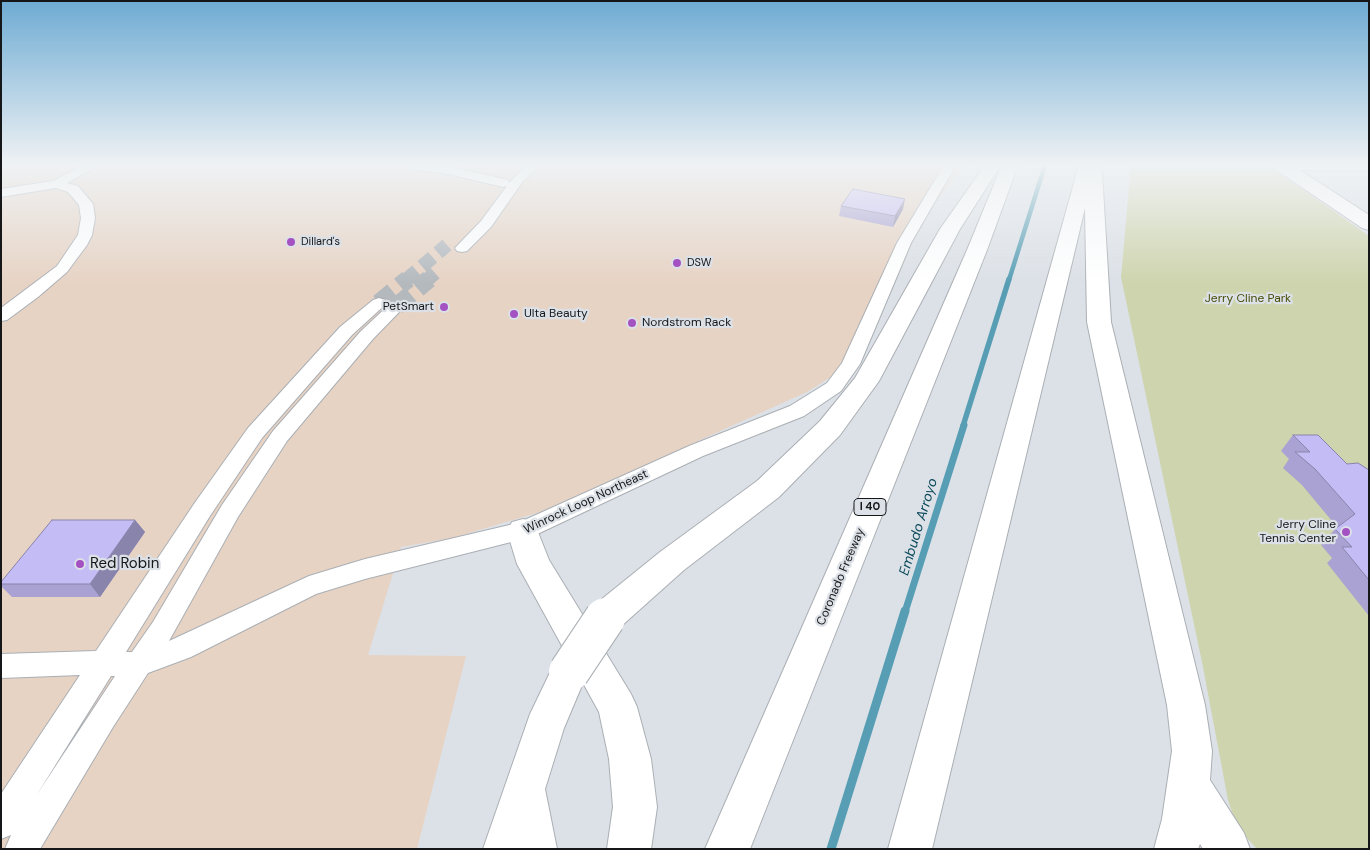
<!DOCTYPE html>
<html>
<head>
<meta charset="utf-8">
<style>
  body { margin:0 }
  #map { position:relative; width:1370px; height:850px; overflow:hidden; background:#dce1e7; font-family:"DM Sans",sans-serif }
  canvas { display:block }
  .frame { position:absolute; inset:0; border:2px solid #151719; pointer-events:none }
</style>
</head>
<body>
<div id="map">
<canvas width="1370" height="850"></canvas>
<div class="frame"></div>
</div>
<script>
const context = document.querySelector('canvas').getContext('2d');
context.lineJoin = 'round';
function paint(path, color) { context.fillStyle = color; context.fill(path, 'evenodd'); }
const shape = rows => new Path2D(rows.map(r => 'M' + r).join(''));
function strokePath(path, color, width, dash) { context.strokeStyle = color; context.lineWidth = width; context.lineCap = dash ? 'butt' : 'round'; context.setLineDash(dash || []); context.stroke(path); }
function write(font, color, halo, rows, align = 'center') {
  context.font = font + ' "DM Sans",sans-serif'; context.lineWidth = 4.5; context.setLineDash([]); context.textBaseline = 'middle'; context.strokeStyle = halo; context.fillStyle = color; for (const [text, x, y, turn = 0] of rows) {
    context.save(); context.translate(x, y); context.rotate((+turn || 0) * Math.PI / 180); context.textAlign = isNaN(turn) ? turn : align; if (halo) context.strokeText(text, 0, 0); context.fillText(text, 0, 0); context.restore();
  }
}
const commercial = shape([
  [1,165,964,165,904,243,847,353,834,375,807,392,540,512,452,538,401,547,368,655,466,656,417,849,1,849]
]);
const green = shape([
  [1131,165,1268,165,1369,236,1369,849,1257,849,1237,827,1228,800,1203,667,1121,277]
]);
const streamFar3 = shape([
  [1009,280,1045,165]
]);
const streamFar2 = shape([
  [963,426,1009,279]
]);
const streamFar1 = shape([
  [905,612,964,425]
]);
const stream = shape([
  [831,849,905,611]
]);
const streetTunnelFar1 = shape([
  [406,280,447,245],
  [427,280,435,273]
]);
const streetTunnel = shape([
  [379,303,408,279],
  [397,306,429,279]
]);
const street = shape([
  [84,165,99,165,67,183,78,186,93,204,95,218,92,235,87,245,67,272,38,297,7,320,1,321,1,308,57,266,78,235,81,218,79,205,68,192,56,188,1,197,1,189,53,181,84,165],
  [406,165,448,166,508,180,509,183,527,165,540,165,523,181,491,227,467,251,462,252,457,251,455,248,481,221,507,186,503,187,448,174,412,169,406,165],
  [944,165,956,165,911,243,860,364,841,391,804,416,703,456,531,537,365,579,316,594,191,657,148,673,113,727,40,849,5,849,11,835,1,839,1,794,80,675,1,678,1,654,96,651,194,504,248,428,340,327,373,300,379,298,385,300,387,303,352,335,262,438,210,516,126,652,132,652,153,622,222,505,273,431,361,331,391,303,403,303,405,306,373,339,287,441,238,517,169,641,309,576,365,559,518,523,689,446,790,406,827,383,842,363,897,243,944,165],
  [111,676,115,676,36,796,111,676],
  [1278,165,1369,165,1369,170,1283,170,1279,169,1278,165]
]);
const secondary = shape([
  [1273,165,1292,165,1369,215,1369,230,1362,228,1275,169,1273,165]
]);
const highway = shape([
  [985,165,1001,165,960,229,879,381,840,435,779,497,684,570,618,629,605,633,592,629,587,618,592,607,660,552,757,481,820,421,855,378,940,229,985,165],
  [1002,165,1018,165,987,250,750,849,705,849,967,250,1002,165],
  [1079,165,1095,165,1095,167,1099,168,1102,172,1111,322,1205,705,1212,751,1210,780,1244,833,1250,849,1203,849,1200,844,1198,849,1154,849,1162,819,1172,751,1167,705,1087,322,1085,208,932,849,888,849,1079,165],
  [523,519,534,522,549,560,631,694,637,707,651,759,657,807,651,849,607,849,613,807,609,759,599,712,583,683,564,728,545,789,557,849,483,849,530,714,556,660,567,655,517,564,507,531,512,522,523,519]
]);
const highwayBridge = shape([
  [569,672,605,618]
]);
const wall = shape([
  [841,206,903,209,893,227,839,216],
  [1293,435,1347,464,1369,470,1369,616,1327,563,1332,558,1321,545,1337,527,1302,485,1283,468,1289,459,1281,451],
  [135,520,145,532,100,597,12,597,1,586,1,582]
]);
const shadedWall = shape([
  [905,199,903,209,893,227,895,216],
  [135,520,145,532,100,597,90,584]
]);
const building = shape([
  [853,189,905,199,895,216,841,206,853,189],
  [1293,435,1318,435,1347,464,1358,463,1369,470,1369,580,1342,547,1352,547,1335,529,1355,514,1315,469,1295,452,1310,452,1293,435],
  [52,520,135,520,90,584,1,584,1,582,52,520]
]);
const markers = [
  [291,242,5,"#a452c2"],
  [677,263,5,"#a452c2"],
  [444,307,5,"#a452c2"],
  [514,314,5,"#a452c2"],
  [632,323,5,"#a452c2"],
  [1346,532,5,"#a452c2"],
  [80,564,5,"#a452c2"]
];
const farPoinames = [
  ["Dillard's",301,242],
  ["DSW",687,263]
];
const shields = [
  [870,507,32]
];
const shieldNames = [
  ["I 40",870,507]
];
const parkNames = [
  ["Jerry Cline Park",1248,299]
];
const poiNames = [
  ["PetSmart",434,307],
  ["Ulta Beauty",524,314,"left"],
  ["Nordstrom Rack",642,323,"left"],
  ["Jerry Cline",1336,525],
  ["Tennis Center",1336,539]
];
const streetNames = [
  ["Winrock Loop Northeast",586,502,-25],
  ["Coronado Freeway",841,577,-67]
];
const waterNames = [
  ["Embudo Arroyo",919,527,-73]
];
const nearPoinames = [
  ["Red Robin",90,564]
];
paint(commercial, '#e7d3c4');
paint(green, '#ced4ad');
strokePath(streamFar3, '#579eb4', 4.5);
strokePath(streamFar2, '#579eb4', 5.5);
strokePath(streamFar1, '#579eb4', 7);
strokePath(stream, '#579eb4', 9);
strokePath(streetTunnelFar1, '#b4b9be', 14, [14, 7]);
strokePath(streetTunnel, '#b4b9be', 18, [18, 9]);
strokePath(street, '#aaafb4', 2);
strokePath(secondary, '#aaafb4', 2);
strokePath(highway, '#aaafb4', 2);
paint(street, '#fff');
paint(secondary, '#fff');
paint(highway, '#fff');
strokePath(highwayBridge, '#aaafb4', 42, []);
strokePath(highwayBridge, '#fff', 40);
paint(wall, '#a9a2d2');
paint(shadedWall, '#8984ab');
paint(building, '#c4bcf4');
strokePath(building, '#8984ab', 1);
const sky = context.createLinearGradient(0, 0, 0, 284);
sky.addColorStop(0, '#6eabd3');
sky.addColorStop(0.58, '#eff2f4');
sky.addColorStop(1, '#eff2f400');
context.fillStyle = sky;
context.fillRect(0, 0, 1370, 284);
for (const [x, y, r, color] of markers) { const dot = new Path2D(); dot.arc(x, y, r, 0, 2 * Math.PI); context.fillStyle = color; context.fill(dot); strokePath(dot, '#dce1e7', 2); }
write('11px', '#151719', '#dce1e7', farPoinames, 'left');
for (const [x, y, w] of shields) { const box = new Path2D(); box.roundRect(x - w / 2, y - 8.5, w, 17, 4); context.fillStyle = '#dce1e7'; context.fill(box); strokePath(box, '#151719', 1); }
write('bold 11px', '#151719', null, shieldNames);
write('12px', '#484e08', '#dce1e7', parkNames);
write('12px', '#151719', '#dce1e7', poiNames, 'right');
write('12px', '#151719', '#dce1e7', streetNames);
write('italic 14px', '#0c4a5b', '#dce1e7', waterNames);
write('15px', '#151719', '#dce1e7', nearPoinames, 'left');
</script>
</body>
</html>
